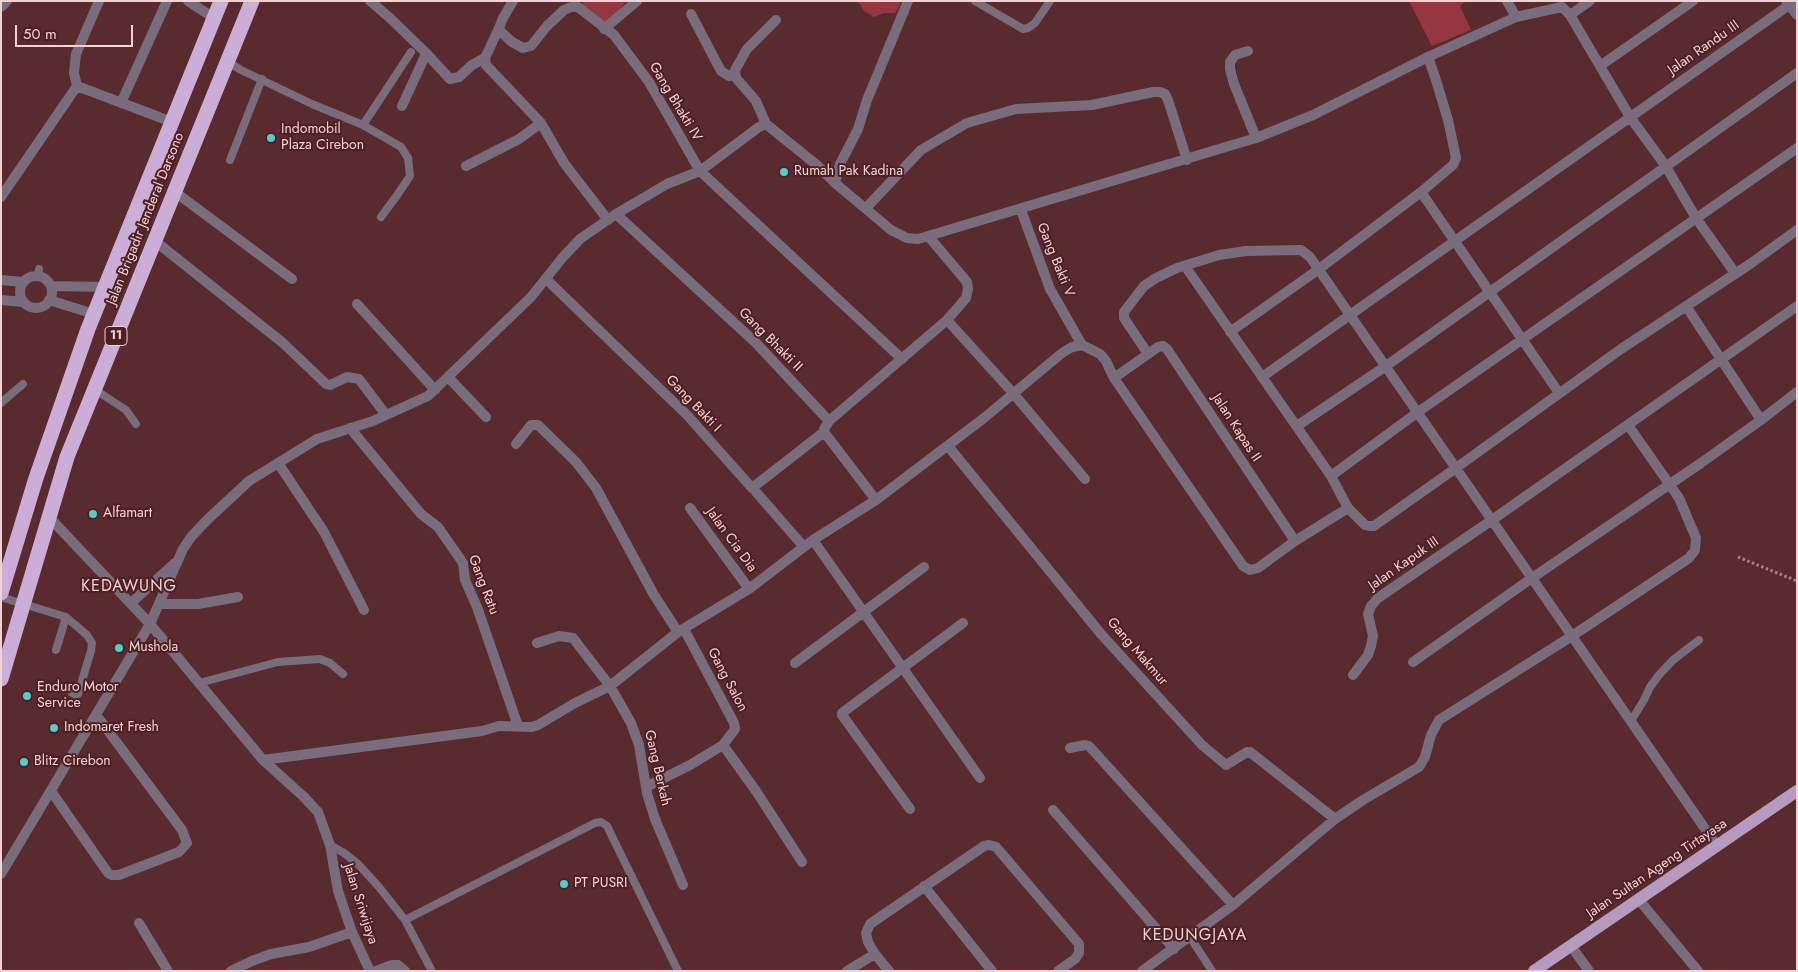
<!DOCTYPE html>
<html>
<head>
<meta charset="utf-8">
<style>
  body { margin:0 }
  #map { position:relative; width:1798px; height:972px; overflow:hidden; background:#592a2e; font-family:Jost,sans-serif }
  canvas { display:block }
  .frame { position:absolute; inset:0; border:2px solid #f2d3d4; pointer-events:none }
  .scale { position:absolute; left:15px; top:25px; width:118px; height:22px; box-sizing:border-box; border:2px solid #f2d3d4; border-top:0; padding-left:6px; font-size:15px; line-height:18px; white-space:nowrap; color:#f2d3d4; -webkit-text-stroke:4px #4e2024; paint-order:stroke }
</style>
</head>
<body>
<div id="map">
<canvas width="1798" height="972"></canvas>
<div class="frame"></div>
<div class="scale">50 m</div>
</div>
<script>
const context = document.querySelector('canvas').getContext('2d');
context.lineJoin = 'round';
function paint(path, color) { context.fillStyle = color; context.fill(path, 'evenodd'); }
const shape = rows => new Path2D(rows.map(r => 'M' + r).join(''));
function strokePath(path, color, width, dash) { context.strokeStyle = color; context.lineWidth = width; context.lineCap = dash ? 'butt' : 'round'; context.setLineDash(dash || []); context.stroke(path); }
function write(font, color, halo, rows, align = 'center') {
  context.font = font + ' Jost,sans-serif'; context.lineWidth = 4; context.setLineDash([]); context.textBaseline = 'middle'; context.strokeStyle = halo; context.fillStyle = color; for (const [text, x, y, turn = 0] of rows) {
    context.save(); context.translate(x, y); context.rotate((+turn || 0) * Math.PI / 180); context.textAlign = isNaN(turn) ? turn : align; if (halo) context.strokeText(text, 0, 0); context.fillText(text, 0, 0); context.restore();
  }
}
const green = shape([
  [583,1,626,1,612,20,607,23,583,7],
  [855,1,899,1,900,4,899,7,895,13,884,13,874,17,864,11,859,3],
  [1409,1,1466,1,1460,6,1471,30,1432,46]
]);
const path = shape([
  [1738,557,1797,581]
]);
const lane = shape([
  [975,1,1023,29,1028,28,1035,23,1050,1],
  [228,62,241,70,312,104,363,125,401,147,408,158,410,176,398,194,381,217],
  [363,125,411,52],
  [230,160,262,79],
  [38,276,39,269],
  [94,389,126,410,136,424],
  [1,403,23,384],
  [1,597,66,617,87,635,92,643,91,651,78,694,76,695,72,693],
  [56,650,66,617],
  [199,683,278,662,320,659,330,663,343,674],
  [1631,721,1644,700,1650,687,1659,675,1673,660,1699,640],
  [330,845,344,853,358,864,379,887,405,920,432,971],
  [405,920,595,823,601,822,607,826,678,971],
  [1190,937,1212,971]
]);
const street = shape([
  [188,1,214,18],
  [370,1,390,18,425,52,425,56,402,106],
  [513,1,503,18,499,28,501,32,512,42,523,48,531,46,547,26,564,10,571,7,578,7,614,35,649,82,700,171,902,359],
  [1507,1,1516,17],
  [1786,1,1797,15],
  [1,7,7,1],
  [691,14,721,71,729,76,734,74],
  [1570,15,1590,1],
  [499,28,485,58,486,65,541,123,564,163,608,220],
  [604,29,637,1],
  [1248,51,1235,55,1230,62,1230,69,1234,84,1256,138],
  [425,52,450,79,459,77,472,65,485,58],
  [1600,66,1693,1],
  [77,86,172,122],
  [121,103,167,1],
  [766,124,756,101,736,78,735,70,747,49,776,20],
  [466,166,519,139,541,123],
  [835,183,840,164,858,129,867,100,908,1],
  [175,192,292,279],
  [1421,192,1559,393],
  [1,197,77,86,74,73,76,54,99,1],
  [866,208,921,150,967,123,1016,109,1092,105,1153,92,1160,92,1165,94,1168,100,1187,160],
  [1021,210,1050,289,1082,345],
  [616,214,756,343,829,421],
  [929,237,967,282,968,289,966,298,947,320,1013,393,1085,479],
  [155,241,283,343,326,384,330,385,347,377,359,379,386,415],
  [1185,266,1331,476,1348,508,1365,525,1369,526,1374,526,1456,468,1621,349,1750,264,1797,230],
  '20 292a16 16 0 1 1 32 0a16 16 0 1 1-32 0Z',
  [546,279,687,415,752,488,824,432],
  [1,280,23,282],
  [51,286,105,287],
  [1,300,23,302],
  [49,300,94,314],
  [357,304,435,390],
  [1686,306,1761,420],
  [1230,332,1319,269,1421,192,1453,165,1456,158,1448,120,1435,77,1428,57],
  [1148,354,1124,318,1124,312,1144,286,1156,278,1177,268,1219,255,1246,251,1301,250,1310,257,1717,846],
  [448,377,486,417],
  [1262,377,1795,1],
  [1114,378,1243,566,1250,570,1258,568,1295,541,1348,508],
  [1297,426,1386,366,1797,73],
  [350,428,421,514,438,527,463,563,465,580,477,607,518,726],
  [516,444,531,425,538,425,576,462,596,488,654,595,678,632],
  [948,446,1101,634,1202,745,1226,765,1247,752,1250,752,1335,819],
  [278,463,324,532,364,610],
  [1331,476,1418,412,1797,148],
  [756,492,804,547],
  [876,500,824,432,824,429,829,421,947,320],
  [690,508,749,589],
  [49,517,150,624,263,760,304,797,318,812,330,845,338,891,352,932,370,971],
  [813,540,980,778],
  [131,603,175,563],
  [160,604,198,604,238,597],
  [537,643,559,636,573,638,610,686,631,723,639,745,647,793,655,819,683,885],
  [1413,662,1532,578,1701,463,1761,420,1797,392],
  [795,663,924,567],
  [1353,675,1368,655,1371,646,1373,636,1368,614,1371,606,1378,598,1492,520,1797,306],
  [723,745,756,791,802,862],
  [1070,748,1085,745,1089,746,1233,905],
  [263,760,482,731,499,726,532,727,538,725,575,703,610,686,678,632,749,589,813,540,876,500,984,418,1062,353,1072,347,1082,345,1100,354,1106,361,1114,378,1158,347,1163,346,1167,349,1295,541],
  [646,787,690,765,723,745,735,729,734,723,684,629],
  [51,791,108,873,112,875,119,875,179,852,187,843,182,830,97,716],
  [910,809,842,715,842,713,963,623],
  [1053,810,1174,949],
  [1,874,150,624,183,549,191,537,207,520,249,481,317,439,373,421,428,396,531,297,563,257,580,239,616,214,667,184,700,171,759,127,766,124,818,166,835,183,891,230,907,238,918,239,1256,138,1313,115,1428,57,1516,17,1562,7,1570,15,1630,117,1665,165,1696,218,1735,273],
  [924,886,992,971],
  [1639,900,1698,971],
  [139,923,168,971],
  [1571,946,1589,971],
  [231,971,252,961,271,954,309,947,352,932],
  [376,971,392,965,398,965,405,971],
  [847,971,875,954],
  [889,971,875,954,868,942,866,933,870,924,984,846,989,845,996,847,1079,944,1079,953,1075,959,1058,971],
  [1142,971,1233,905,1335,819,1363,800,1419,767,1425,757,1431,735,1439,720,1572,636,1689,558,1695,550,1696,538,1679,498,1628,425]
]);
const primary = shape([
  [1534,971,1797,791]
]);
const highway = shape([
  [1,593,36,478,88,329,221,1],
  [1,679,67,457,252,1]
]);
const markers = [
  [271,138,5,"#52cdcf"],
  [784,172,5,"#52cdcf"],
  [93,514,5,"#52cdcf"],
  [119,648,5,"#52cdcf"],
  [27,696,5,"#52cdcf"],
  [54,728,5,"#52cdcf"],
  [24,762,5,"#52cdcf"],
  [564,884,5,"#52cdcf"]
];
const shields = [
  [116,336,22]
];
const shieldNames = [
  ["11",116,336]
];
const streetNames = [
  ["Jalan Randu III",1704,48,-35],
  ["Gang Bhakti IV",675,102,59],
  ["Jalan Brigadir Jenderal Darsono",146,219,-68],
  ["Gang Bakti V",1055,260,68],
  ["Gang Bhakti II",770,340,45],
  ["Gang Bakti I",693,404,46],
  ["Jalan Kapas II",1236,428,57],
  ["Jalan Cia Dia",731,540,54],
  ["Jalan Kapuk III",1404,564,-35],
  ["Gang Ratu",483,585,69],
  ["Gang Makmur",1137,652,49],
  ["Gang Salon",727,680,62],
  ["Gang Berkah",657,768,77],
  ["Jalan Sultan Ageng Tirtayasa",1657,869,-34],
  ["Jalan Sriwijaya",360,904,72]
];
const poiNames = [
  ["Indomobil",281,130],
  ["Plaza Cirebon",281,146],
  ["Rumah Pak Kadina",794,172],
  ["Alfamart",103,514],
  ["Mushola",129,648],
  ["Enduro Motor",37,688],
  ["Service",37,704],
  ["Indomaret Fresh",64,728],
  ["Blitz Cirebon",34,762],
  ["PT PUSRI",574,884]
];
const quarterNames = [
  ["KEDAWUNG",129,587],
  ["KEDUNGJAYA",1195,936]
];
paint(green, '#963641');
strokePath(path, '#a78083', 3, [2.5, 2.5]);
strokePath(lane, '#786c7d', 8);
strokePath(street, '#786c7d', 10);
strokePath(primary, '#b59bbf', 12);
strokePath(highway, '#ccadd8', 15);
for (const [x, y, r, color] of markers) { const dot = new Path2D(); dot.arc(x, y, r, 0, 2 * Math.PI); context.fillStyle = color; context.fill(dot); strokePath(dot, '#4e2024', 2); }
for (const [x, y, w] of shields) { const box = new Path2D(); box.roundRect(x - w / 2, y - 9.5, w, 19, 4); context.fillStyle = '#4e2024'; context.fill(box); strokePath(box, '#f2d3d4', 1); }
write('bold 12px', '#f2d3d4', null, shieldNames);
write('14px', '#f2d3d4', '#4e2024', streetNames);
write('14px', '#f2d3d4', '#4e2024', poiNames, 'left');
context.letterSpacing = '1px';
write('16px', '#f2d3d4', '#4e2024', quarterNames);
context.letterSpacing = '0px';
</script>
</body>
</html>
